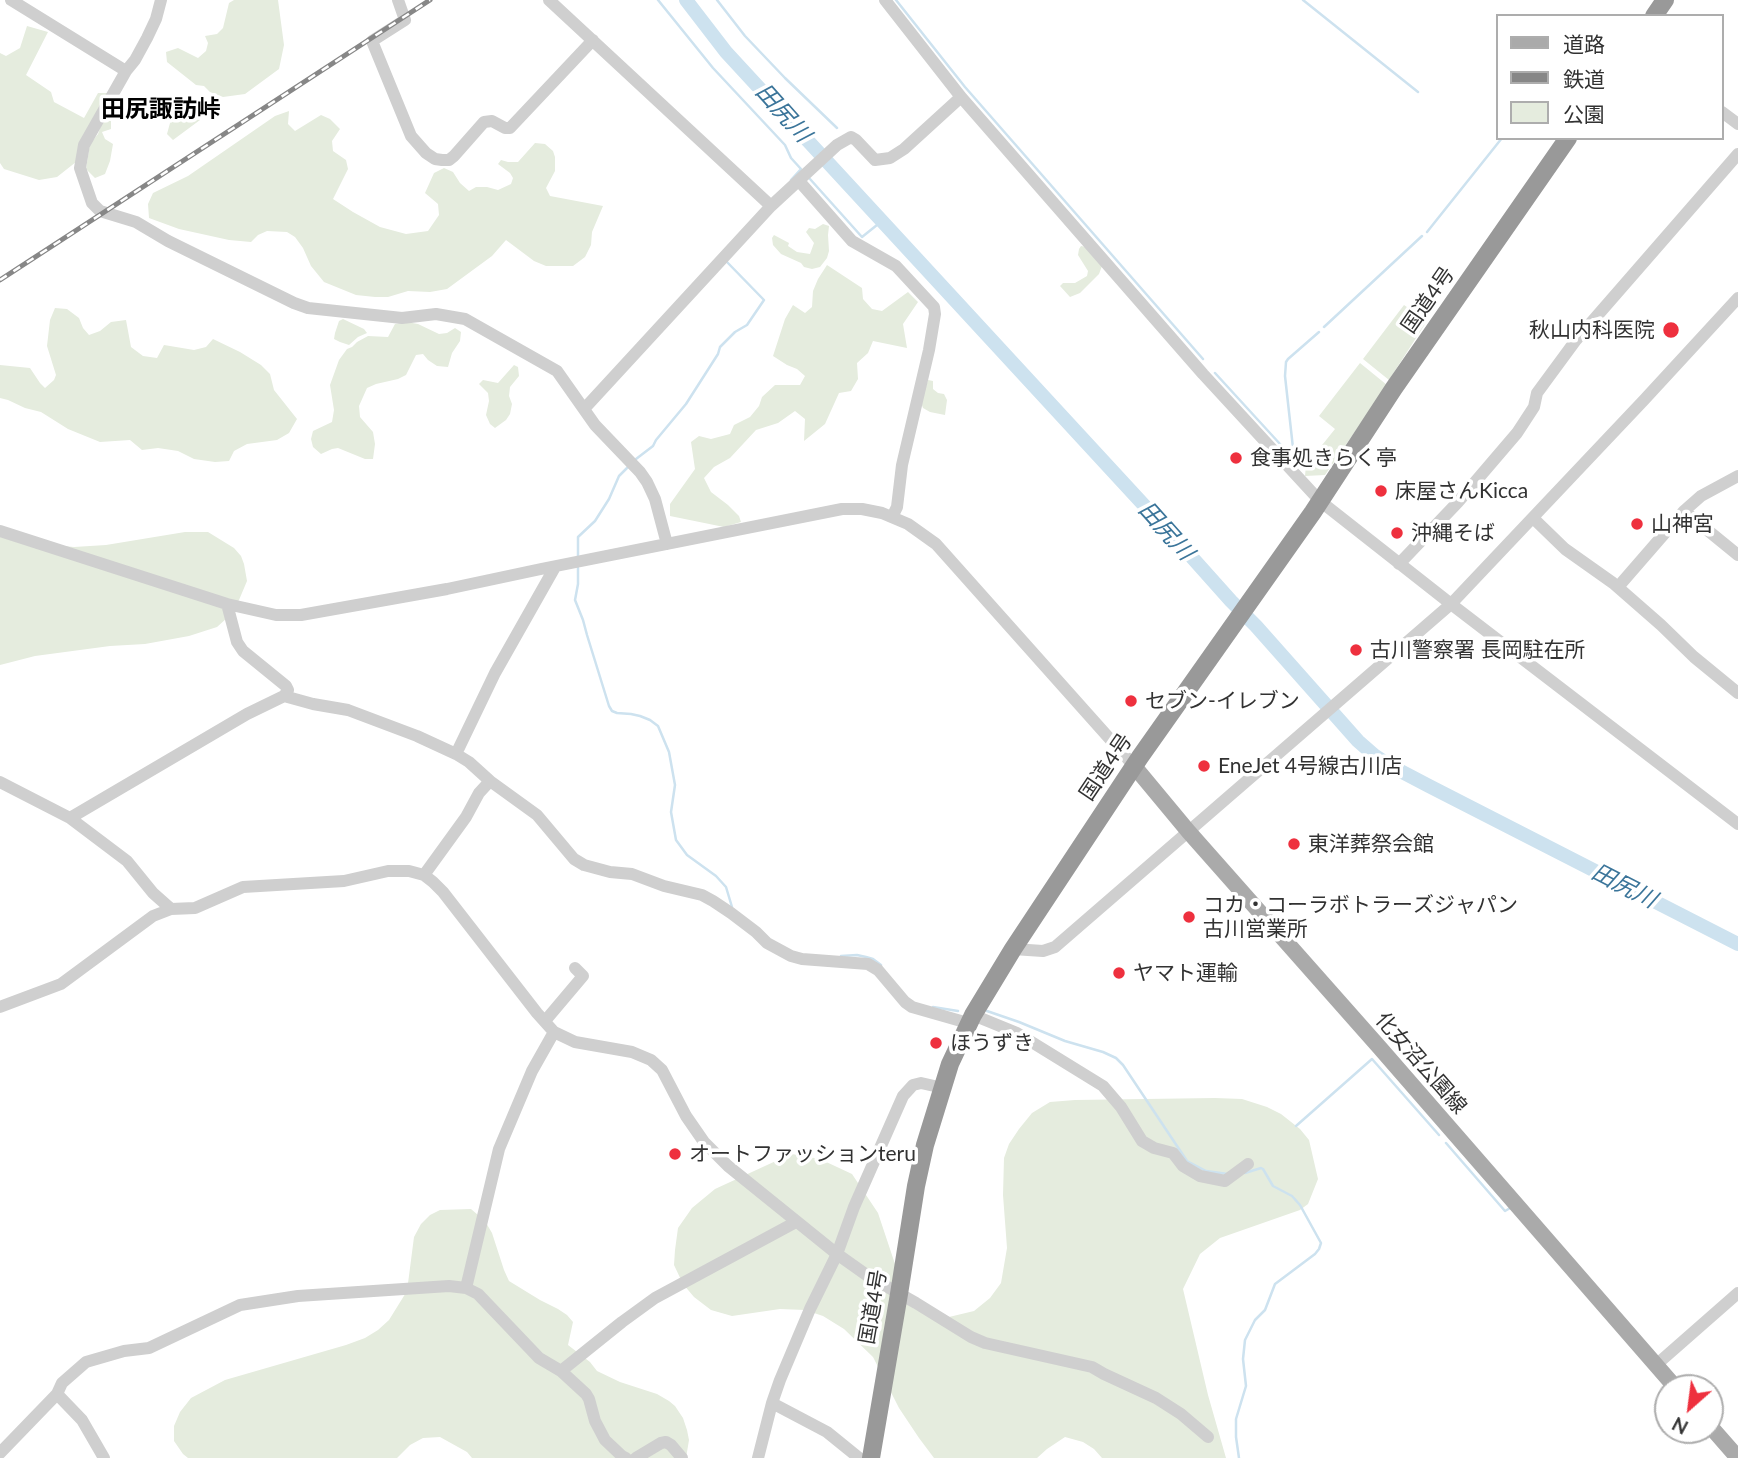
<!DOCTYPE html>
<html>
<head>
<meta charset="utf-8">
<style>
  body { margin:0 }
  #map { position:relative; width:1738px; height:1458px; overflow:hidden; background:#fff; font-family:Lato,"Noto Sans JP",sans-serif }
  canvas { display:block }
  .legend { position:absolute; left:1496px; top:14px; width:228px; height:126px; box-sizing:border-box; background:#fff; border:2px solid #adadad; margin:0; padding:9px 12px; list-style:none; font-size:21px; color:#323232 }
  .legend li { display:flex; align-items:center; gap:14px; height:35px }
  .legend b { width:35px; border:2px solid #adadad }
  .north { position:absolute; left:1654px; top:1374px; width:70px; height:70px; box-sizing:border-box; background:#fff; border:2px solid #adadad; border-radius:50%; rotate:208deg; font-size:19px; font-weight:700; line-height:28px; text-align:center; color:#323232 }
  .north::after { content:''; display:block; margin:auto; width:24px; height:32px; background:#ee303e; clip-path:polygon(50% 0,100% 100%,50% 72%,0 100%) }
</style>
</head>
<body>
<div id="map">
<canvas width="1738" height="1458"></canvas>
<ul class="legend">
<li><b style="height:9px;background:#aaa"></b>道路</li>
<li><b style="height:9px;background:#878787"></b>鉄道</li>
<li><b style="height:19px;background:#e5ecde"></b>公園</li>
</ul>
<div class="north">N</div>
</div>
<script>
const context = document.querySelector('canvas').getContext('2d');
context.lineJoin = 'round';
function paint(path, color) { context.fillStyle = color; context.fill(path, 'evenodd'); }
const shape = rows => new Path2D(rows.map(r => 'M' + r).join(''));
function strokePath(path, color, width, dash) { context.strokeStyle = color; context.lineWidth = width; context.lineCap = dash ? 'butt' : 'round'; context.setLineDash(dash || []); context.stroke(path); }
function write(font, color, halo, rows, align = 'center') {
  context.font = font + ' Lato,"Noto Sans JP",sans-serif'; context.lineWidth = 7; context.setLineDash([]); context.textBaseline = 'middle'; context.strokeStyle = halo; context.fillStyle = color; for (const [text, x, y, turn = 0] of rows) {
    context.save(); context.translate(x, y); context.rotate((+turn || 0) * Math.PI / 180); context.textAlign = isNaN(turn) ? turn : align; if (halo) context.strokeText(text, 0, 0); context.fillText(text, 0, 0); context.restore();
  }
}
const green = shape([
  [234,0,278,0,284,45,279,69,245,94,223,97,210,92,204,86,196,85,167,62,166,52,178,48,198,58,206,51,208,43,205,36,217,34,223,28,229,3],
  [27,26,48,32,26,75,51,92,54,102,84,118,98,93,108,93,76,162,57,177,39,180,4,169,0,163,0,53,6,56,20,48],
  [181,101,197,110,200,120,173,140,167,134,170,123,169,115],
  [289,111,288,124,295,131,321,115,330,119,340,129,332,141,333,151,346,160,348,169,333,199,353,212,380,227,406,234,428,231,439,215,438,204,425,193,434,173,444,168,453,172,460,183,469,191,476,187,487,187,498,190,511,184,513,178,510,173,498,164,501,160,508,162,518,162,535,143,545,144,553,151,555,157,555,171,546,188,550,196,603,206,592,232,591,245,585,257,573,266,546,266,534,261,506,240,492,256,447,289,430,292,408,291,388,297,375,297,356,295,324,282,311,266,303,248,295,237,287,232,267,231,258,235,251,242,229,240,179,229,149,218,148,204,153,193,188,176,275,116],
  [104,117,111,119,111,129,102,132,105,139,113,144,110,161,105,174,95,178,86,169,90,144,98,134],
  [823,224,829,226,828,235,829,251,827,258,820,267,812,269,804,267,801,263,781,254,773,245,772,238,774,235,789,243,788,246,797,252,810,254,814,243,806,232,809,228,815,229],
  [1081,246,1086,247,1102,266,1099,274,1080,293,1070,297,1060,286,1063,283,1075,283,1087,276,1088,271,1078,255,1079,249],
  [827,265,862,288,863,299,872,309,882,311,908,292,918,302,903,324,907,348,873,341,868,353,857,363,858,379,851,391,839,393,825,424,804,441,805,419,795,411,778,423,756,430,730,458,714,467,704,478,711,492,728,505,739,516,741,522,724,527,670,516,670,504,695,469,691,442,699,436,711,439,730,434,734,425,750,417,759,406,762,397,775,385,800,385,805,376,797,369,787,365,773,356,785,319,793,305,805,313,812,307,813,291,818,279],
  [1404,305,1427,321,1389,380,1363,359],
  [55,308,67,309,79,318,83,328,89,335,100,331,111,322,126,320,131,347,143,356,157,358,164,345,194,350,206,347,213,339,240,352,261,365,270,374,274,390,297,419,289,433,277,440,247,444,234,451,229,461,215,462,194,459,178,451,158,448,142,450,130,440,100,442,68,429,41,412,25,408,8,400,0,398,0,365,30,368,40,383,45,388,54,380,56,375,47,346,50,320],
  [343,319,364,329,367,333,358,337,349,345,340,342,334,339,335,333,339,321],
  [407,322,418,324,439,334,447,333,455,328,461,332,460,341,452,353,448,367,437,366,428,360,423,354,416,355,406,375,398,379,376,384,367,388,359,406,360,417,373,432,375,444,373,459,365,459,338,448,332,449,321,454,313,447,311,439,313,431,332,422,334,410,330,385,339,360,347,349,352,347,357,342,368,336,388,337,395,324],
  [1360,363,1387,385,1325,475,1305,476,1306,465,1335,429,1319,416],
  [514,365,518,367,519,376,510,387,509,396,512,404,510,414,506,420,495,428,490,424,486,415,489,401,488,393,479,384,483,380,498,383],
  [928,380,933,381,933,389,938,393,944,394,947,400,945,415,930,412,923,408,921,403],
  [185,532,208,532,234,548,241,556,244,564,247,581,239,600,227,618,217,627,189,636,145,644,110,646,35,656,0,665,0,537,53,545,74,547,106,545],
  [1215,1098,1242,1099,1267,1107,1281,1114,1300,1129,1309,1140,1318,1179,1308,1204,1300,1210,1220,1238,1200,1254,1183,1289,1208,1395,1226,1458,1102,1458,1094,1449,1083,1442,1065,1437,1047,1449,1037,1458,934,1458,919,1438,899,1408,873,1357,844,1329,823,1316,805,1310,780,1309,732,1316,711,1310,694,1297,683,1284,674,1265,675,1250,678,1228,692,1208,715,1189,791,1154,806,1156,822,1160,852,1174,878,1213,897,1270,908,1294,949,1317,974,1311,990,1298,1001,1283,1007,1248,1003,1195,1004,1158,1009,1144,1019,1129,1032,1113,1050,1102,1075,1100],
  [471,1209,485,1221,492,1233,504,1270,509,1281,540,1300,558,1309,567,1315,573,1322,568,1345,590,1362,597,1371,620,1382,657,1394,669,1401,675,1406,683,1418,687,1430,689,1440,686,1458,472,1458,467,1452,440,1437,423,1438,410,1445,397,1458,188,1458,183,1454,174,1441,174,1426,180,1412,191,1398,225,1380,346,1345,365,1338,378,1330,389,1320,407,1291,414,1237,421,1224,430,1215,440,1210]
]);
const stream = shape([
  [658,0,713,68,785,145,791,158,801,169,791,180],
  [717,0,745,36,785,78,837,128],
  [896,0,965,87,1203,359],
  [1303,0,1418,92],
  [810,179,862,237,882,221],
  [1427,232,1502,138],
  [1324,327,1422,236],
  [1215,373,1302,468],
  [1294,457,1285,376,1286,362,1288,359,1319,332],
  [636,459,653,446,656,440,686,404,718,354,720,347,735,332,747,325,764,300,726,261],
  [578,556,578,537,595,521,609,499,619,476,628,467],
  [578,568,578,584,575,600,583,620,587,635,609,706,612,711,617,713,631,714,640,716,650,720,658,726,669,752,675,785,671,812,676,840,687,855,716,876,726,887,732,907],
  [841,956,857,955,866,957,873,959,881,965],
  [933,1007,958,1011],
  [987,1011,1019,1022,1065,1041,1103,1052,1116,1058,1123,1065,1187,1161,1206,1171,1228,1174],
  [1296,1126,1372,1059,1439,1135],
  [1446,1143,1505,1211,1512,1207],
  [1239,1458,1236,1437,1236,1419,1246,1386,1243,1359,1245,1340,1255,1320,1265,1310,1275,1284,1315,1254,1319,1249,1321,1243,1300,1205,1292,1196,1273,1186,1263,1169,1261,1168,1245,1173]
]);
const river = shape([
  [686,0,726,52,1189,554,1231,601,1256,626,1358,741,1374,755,1389,765,1429,786,1738,944]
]);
const minor = shape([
  [11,0,126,71],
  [161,0,156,19,147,38,135,60,126,71,84,145,80,168,92,203,100,211,136,222,168,241,294,303,308,308,402,318,436,314,465,319,557,371,595,425,640,472,647,482,655,499,667,544],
  [398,0,405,20,372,41,411,136,426,153,435,159,442,160,449,160,454,156,484,122,492,121,505,128,510,128,593,40],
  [549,0,771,206],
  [885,0,961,97,1203,374,1320,501,1451,604,1738,824],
  [1722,112,1738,124],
  [799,181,852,241,896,266,934,307,935,314,929,350,902,465,897,507,892,517],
  [584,409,771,206,837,145,851,137,856,140,875,160,890,158,904,149,961,97],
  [1684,511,1738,555],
  [1533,518,1565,549,1613,583,1661,625,1694,657,1738,693],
  [0,531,227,604,276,615,301,615,447,589,541,569,842,509,862,509,882,513,908,524,936,544,1134,766],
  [1399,564,1458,502,1517,433,1534,407,1537,393,1576,340,1738,154],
  [1618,587,1684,511,1701,496,1738,476],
  [284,696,313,704,348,710,417,736,456,754,469,762,490,781,537,815,574,859,584,865,610,872,632,874,664,886,702,895,713,901,731,913,756,932,767,943,791,956,802,959,868,964,878,970,905,1002,912,1007,968,1023],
  [456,754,495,673,555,567],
  [0,782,70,818,127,861,153,893,171,909,195,908,243,887,344,881,388,871,409,871,424,875,433,882,443,892,537,1013,554,1032,575,1042,632,1052,651,1060,662,1070,686,1116,704,1142,728,1166,837,1254,868,1276,916,1303,971,1337,985,1343,1092,1367,1104,1374,1156,1398,1181,1414,1208,1437],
  [70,818,247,714,284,696,288,690,286,686,243,651,237,642,227,604],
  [424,875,466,817,479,793,490,781],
  [1013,949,1043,951,1055,947,1451,604,1644,400,1738,298],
  [0,1007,61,984,153,916,171,909],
  [973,1015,1017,1033,1103,1086,1121,1107,1142,1141,1154,1148,1173,1153,1183,1166,1200,1176,1225,1181,1248,1164],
  [545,1021,583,976,575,968],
  [466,1288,499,1149,532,1071,554,1032],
  [1656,1365,1738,1293],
  [561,1371,586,1394,589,1399,595,1421,605,1440,622,1456,626,1458],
  [57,1394,82,1420,104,1458],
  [772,1403,827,1432,859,1458],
  [0,1453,57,1394,62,1383,86,1362,124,1351,149,1348,240,1305,298,1296,449,1286,466,1288,478,1294,539,1358,561,1371,622,1322,655,1298,796,1222],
  [636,1458,661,1443,666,1442,671,1445,682,1458],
  [758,1458,772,1403,780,1380,810,1309,837,1254,854,1207,903,1096,913,1085,921,1083,943,1088]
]);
const major = shape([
  [1134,766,1188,831,1380,1048,1676,1388],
  [1710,1426,1738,1458]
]);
const highway = shape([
  [1654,16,1665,0],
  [871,1458,899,1294,916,1186,925,1145,950,1064,973,1015,1013,949,1140,757,1313,512,1394,388,1568,138]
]);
const rail = shape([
  [0,280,430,0]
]);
const markers = [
  [1671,330,9,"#ee303e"],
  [1236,458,7,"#ee303e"],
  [1381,491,7,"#ee303e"],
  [1637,524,7,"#ee303e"],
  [1397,533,7,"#ee303e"],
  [1356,650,7,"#ee303e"],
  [1131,701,7,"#ee303e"],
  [1204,766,7,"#ee303e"],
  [1294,844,7,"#ee303e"],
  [1189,917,7,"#ee303e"],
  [1119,973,7,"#ee303e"],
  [936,1043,7,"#ee303e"],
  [675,1154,7,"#ee303e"]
];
const streetNames = [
  ["国道4号",1428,300,-55],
  ["国道4号",1106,767,-56],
  ["化女沼公園線",1421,1063,49],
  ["国道4号",873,1307,-80]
];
const poiNames = [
  ["秋山内科医院",1655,330,"right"],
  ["食事処きらく亭",1250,458],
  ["床屋さんKicca",1395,491],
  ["山神宮",1651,524],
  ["沖縄そば",1411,533],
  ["古川警察署 長岡駐在所",1370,650],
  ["セブン-イレブン",1145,701],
  ["EneJet 4号線古川店",1218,766],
  ["東洋葬祭会館",1308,844],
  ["コカ・コーラボトラーズジャパン",1203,905],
  ["古川営業所",1203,929],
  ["ヤマト運輸",1133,973],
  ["ほうずき",950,1043],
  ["オートファッションteru",689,1154]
];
const waterNames = [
  ["田尻川",783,113,48],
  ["田尻川",1166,531,48],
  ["田尻川",1624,886,27]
];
const quarterNames = [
  ["田尻諏訪峠",161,109]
];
paint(green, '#e5ecde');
strokePath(stream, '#cde2ef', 2.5);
strokePath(river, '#cde2ef', 14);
strokePath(minor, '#cfcfcf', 12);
strokePath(major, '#aaa', 16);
strokePath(highway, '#999', 18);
strokePath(rail, '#878787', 5);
strokePath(rail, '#fff', 2.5, [8]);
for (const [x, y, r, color] of markers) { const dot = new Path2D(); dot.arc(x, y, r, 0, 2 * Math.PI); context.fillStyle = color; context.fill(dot); strokePath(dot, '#fff', 2.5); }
write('21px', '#323232', '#fff', streetNames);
write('21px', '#323232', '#fff', poiNames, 'left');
write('italic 23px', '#3b759a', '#fff', waterNames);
write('bold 24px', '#000', '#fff', quarterNames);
</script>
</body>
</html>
